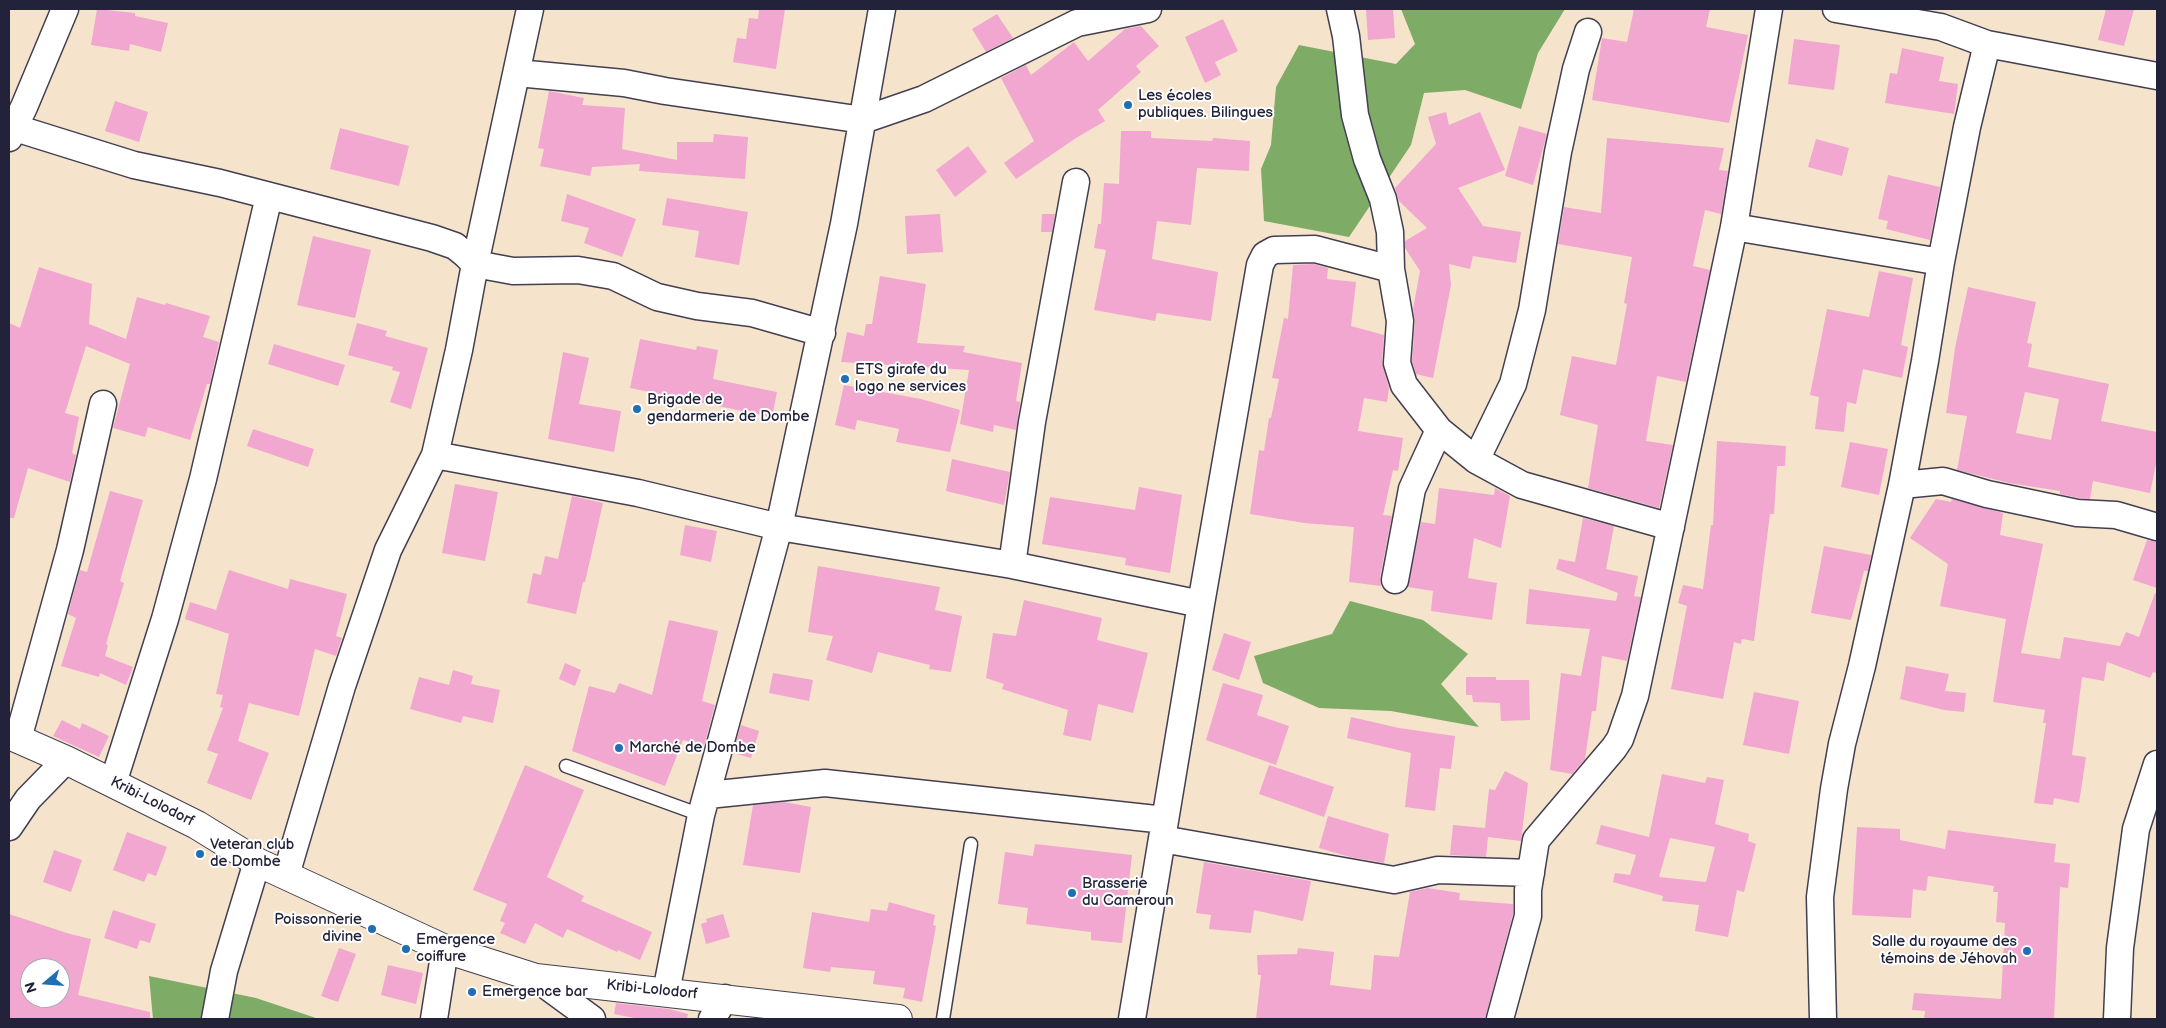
<!DOCTYPE html>
<html>
<head>
<meta charset="utf-8">
<style>
  body { margin:0 }
  #map { position:relative; width:2166px; height:1028px; overflow:hidden; background:#f6e3cc; font-family:"Balsamiq Sans",sans-serif }
  canvas { display:block }
  .frame { position:absolute; inset:0; border:10px solid #22223b; pointer-events:none }
  .north { position:absolute; left:20px; top:958px; width:50px; height:50px; box-sizing:border-box; background:#fff; border:1px solid #a7a7b1; border-radius:50%; rotate:252deg; font-size:14px; font-weight:700; line-height:20px; text-align:center; color:#22223b }
  .north::after { content:''; display:block; margin:auto; width:18px; height:22px; background:#1f6fb2; clip-path:polygon(50% 0,100% 100%,50% 72%,0 100%) }
</style>
</head>
<body>
<div id="map">
<canvas width="2166" height="1028"></canvas>
<div class="frame"></div>
<div class="north">N</div>
</div>
<script>
const context = document.querySelector('canvas').getContext('2d');
context.lineJoin = 'round';
function paint(path, color) { context.fillStyle = color; context.fill(path, 'evenodd'); }
const shape = rows => new Path2D(rows.map(r => 'M' + r).join(''));
function strokePath(path, color, width, dash) { context.strokeStyle = color; context.lineWidth = width; context.lineCap = dash ? 'butt' : 'round'; context.setLineDash(dash || []); context.stroke(path); }
function write(font, color, halo, rows, align = 'center') {
  context.font = font + ' "Balsamiq Sans",sans-serif'; context.lineWidth = 4; context.setLineDash([]); context.textBaseline = 'middle'; context.strokeStyle = halo; context.fillStyle = color; for (const [text, x, y, turn = 0] of rows) {
    context.save(); context.translate(x, y); context.rotate((+turn || 0) * Math.PI / 180); context.textAlign = isNaN(turn) ? turn : align; if (halo) context.strokeText(text, 0, 0); context.fillText(text, 0, 0); context.restore();
  }
}
const forest = shape([
  [1401,9,1565,9,1538,53,1521,109,1465,90,1424,93,1411,145,1349,237,1264,221,1261,169,1271,145,1276,87,1299,45,1396,64,1415,44],
  [1350,601,1423,620,1468,654,1441,684,1479,727,1391,711,1319,708,1263,683,1254,656,1332,634],
  [149,976,256,998,319,1019,153,1019]
]);
const building = shape([
  [97,9,135,13,135,16,168,23,161,52,130,44,129,51,91,45],
  [759,9,785,9,776,69,733,62,737,38,746,39,749,18,758,19],
  [1393,9,1395,38,1368,40,1366,10],
  [1634,9,1710,9,1706,27,1748,35,1729,123,1592,100,1602,38,1627,42],
  [2106,9,2134,9,2124,46,2098,40],
  [997,14,1013,38,986,52,972,29],
  [1223,19,1238,51,1215,62,1221,75,1205,83,1185,37],
  [1141,26,1159,46,1136,66,1141,72,1098,110,1105,121,1076,138,1016,179,1004,163,1034,141,1001,78,1026,65,1031,75,1074,42,1088,61,1125,29],
  [1794,39,1840,45,1834,90,1788,84],
  [1902,48,1944,57,1939,81,1958,84,1954,114,1885,103,1890,73,1897,74],
  [549,91,584,98,582,105,625,108,622,149,677,160,677,142,713,142,714,134,748,137,745,179,639,171,640,164,592,167,590,176,540,166,544,149,538,148],
  [115,101,148,112,139,142,105,131],
  [1446,112,1449,125,1480,112,1505,170,1458,188,1483,226,1521,232,1516,263,1473,256,1470,269,1449,264,1451,285,1433,378,1416,374,1412,361,1415,322,1413,309,1420,271,1405,248,1405,241,1427,228,1399,201,1395,188,1436,144,1428,117],
  [1519,126,1547,134,1533,185,1505,176],
  [340,128,409,146,399,186,330,169],
  [1121,131,1151,131,1151,138,1212,141,1213,138,1250,141,1249,171,1197,168,1191,225,1157,221,1152,259,1218,272,1211,321,1157,313,1155,321,1094,310,1106,250,1094,248,1098,224,1101,224,1104,183,1119,184],
  [1607,138,1724,148,1719,170,1728,171,1721,214,1705,210,1693,266,1710,270,1686,382,1657,376,1646,441,1673,445,1659,508,1588,488,1598,425,1560,415,1572,356,1616,365,1627,304,1624,303,1632,257,1558,244,1564,207,1601,213],
  [1816,139,1849,148,1842,176,1808,167],
  [968,146,987,172,955,197,936,170],
  [1888,175,1940,187,1930,240,1886,229,1888,221,1878,219],
  [567,194,636,219,622,257,584,243,589,228,561,221],
  [667,198,748,212,739,265,695,257,699,231,662,225],
  [940,214,943,252,907,254,905,216],
  [1042,214,1055,214,1052,232,1041,232],
  [313,236,371,250,355,318,297,305],
  [1313,264,1328,268,1327,279,1356,282,1351,326,1384,335,1382,362,1389,388,1387,402,1364,398,1358,431,1403,438,1398,471,1393,470,1383,515,1392,516,1380,577,1381,586,1349,582,1354,527,1304,523,1250,514,1259,450,1264,451,1269,418,1271,418,1279,379,1272,378,1284,318,1288,319,1293,265],
  [39,267,92,284,89,324,126,339,137,297,165,305,166,303,210,316,203,337,219,342,210,384,207,384,190,440,148,427,145,437,113,428,130,364,86,346,65,413,79,417,72,453,76,455,70,482,28,468,14,518,9,518,9,323,20,328],
  [1879,271,1913,278,1901,345,1908,347,1902,378,1863,369,1856,404,1847,402,1844,432,1815,429,1819,397,1810,395,1827,309,1869,317],
  [880,276,926,284,917,343,965,346,963,352,1022,363,1016,401,1020,402,1016,430,994,425,993,432,960,424,969,370,841,362,847,332,864,336,866,324,872,324],
  [1968,287,2036,302,2027,343,2032,344,2028,367,2109,384,2101,421,2157,432,2157,459,2150,493,2093,481,2090,499,2079,498,2060,494,2060,491,2009,483,1957,470,1967,416,1946,413,1955,348],
  [2025,392,2059,399,2051,440,2016,433],
  [357,323,387,331,385,336,428,348,411,409,390,402,400,372,392,370,393,367,348,355],
  [640,339,696,350,697,346,718,350,713,379,777,392,772,417,630,388],
  [274,344,345,365,338,386,268,364],
  [563,352,589,358,579,404,621,411,614,452,548,439],
  [844,385,921,399,960,410,950,452,896,442,899,429,857,420,855,430,835,425],
  [253,429,314,449,308,467,247,446],
  [1717,441,1786,446,1785,466,1777,466,1774,514,1770,514,1754,641,1742,639,1741,644,1734,642,1723,699,1671,689,1687,606,1678,603,1683,585,1703,589,1711,525,1713,525],
  [1850,442,1888,449,1879,495,1841,487],
  [952,459,1010,472,1004,505,946,491],
  [455,484,498,492,485,561,442,553],
  [1139,487,1182,495,1170,573,1125,565,1126,558,1042,544,1050,497,1135,510],
  [1439,488,1494,495,1495,488,1510,496,1501,548,1474,538,1468,578,1497,583,1492,620,1431,611,1433,591,1408,587,1421,522,1435,524],
  [110,491,143,500,120,581,124,583,106,644,108,645,105,656,133,667,126,685,100,673,99,677,61,666,76,618,68,614,71,602,80,570,87,572],
  [572,496,603,503,585,582,583,582,576,614,527,603,533,573,541,575,545,556,558,559],
  [1936,499,1951,502,1952,499,2003,513,2000,535,2043,544,2021,653,2060,659,2064,637,2120,646,2126,632,2139,637,2155,593,2157,594,2157,673,2153,672,2150,678,2107,662,2104,681,2082,677,2072,755,2086,757,2079,803,2054,798,2053,805,2034,803,2046,723,2043,723,2045,710,1993,702,2006,619,1940,606,1948,564,1910,538],
  [1583,518,1614,526,1606,569,1638,576,1634,596,1641,597,1627,661,1602,656,1596,711,1592,711,1585,759,1572,774,1550,770,1561,673,1581,676,1590,629,1526,624,1529,589,1616,601,1618,593,1556,569,1559,559,1575,562],
  [685,525,717,531,711,562,680,555],
  [2147,540,2157,542,2157,588,2133,580],
  [1824,546,1871,555,1868,571,1864,571,1851,620,1811,613],
  [818,566,940,587,935,610,962,616,951,672,929,669,930,665,878,652,872,673,826,660,833,636,808,632],
  [229,570,288,589,290,579,347,594,336,636,342,638,336,656,315,649,299,716,249,703,238,741,269,753,251,800,207,783,218,754,207,750,223,708,220,707,223,695,216,694,229,634,185,619,190,602,216,610],
  [1024,600,1102,618,1097,640,1148,653,1133,713,1098,704,1091,741,1063,735,1068,710,1002,689,1004,684,986,678,993,633,1016,636],
  [669,620,718,631,702,701,715,705,704,746,683,740,665,786,572,751,589,686,615,693,619,683,652,695],
  [1224,633,1251,642,1239,680,1212,670],
  [565,663,581,670,575,686,559,679],
  [1906,666,1949,674,1945,691,1966,693,1964,712,1944,710,1900,699],
  [453,670,473,676,471,684,500,690,493,723,463,716,461,723,410,709,419,677,449,685],
  [773,673,813,680,809,701,769,693],
  [1466,677,1496,677,1496,680,1529,680,1530,720,1501,721,1500,703,1473,702,1472,695,1466,695],
  [1223,683,1263,695,1257,715,1289,726,1276,765,1206,740],
  [1754,692,1799,701,1789,754,1743,745],
  [1351,717,1399,728,1455,736,1451,769,1440,768,1435,811,1405,807,1411,753,1347,738],
  [62,720,80,729,82,723,109,736,99,757,53,736],
  [741,725,759,731,751,758,733,753],
  [525,765,584,790,547,877,584,896,581,901,652,932,640,960,618,950,617,952,567,929,563,938,535,923,525,944,500,933,505,923,500,921,507,904,473,890],
  [1269,765,1334,787,1324,817,1259,794],
  [1505,771,1528,783,1521,841,1488,837,1486,857,1450,855,1453,825,1485,828,1489,789,1495,790],
  [1662,774,1705,783,1707,777,1724,780,1715,824,1749,834,1748,841,1756,844,1744,892,1737,890,1728,937,1695,931,1699,905,1662,901,1663,896,1613,882,1615,873,1630,875,1636,855,1596,844,1601,825,1649,837],
  [1670,838,1715,847,1706,882,1659,877],
  [784,802,811,807,800,873,743,865,753,805],
  [1328,816,1389,834,1384,863,1350,857,1319,848],
  [1857,827,1900,829,1900,840,1945,849,1948,830,2056,844,2054,862,2070,864,2068,888,2060,887,2054,1019,1924,1019,1925,1011,1912,1010,1914,993,2001,999,2005,923,1996,922,1998,892,1993,892,1994,886,1928,876,1926,891,1913,889,1911,918,1852,915],
  [127,832,167,847,156,876,148,873,144,882,113,870],
  [1035,844,1132,855,1122,943,1091,940,1091,932,1026,924,1028,908,998,904,1005,852,1033,856],
  [54,850,82,860,71,892,43,882],
  [1204,862,1311,881,1303,921,1254,910,1251,933,1209,929,1211,915,1196,913],
  [1428,888,1460,893,1459,900,1513,904,1513,914,1485,1019,1256,1019,1261,975,1258,975,1257,955,1297,954,1298,948,1334,952,1330,985,1371,990,1374,955,1399,957,1410,892],
  [889,902,935,915,933,925,936,926,922,1002,903,998,905,988,873,984,875,971,831,967,830,972,803,968,812,912,869,922,871,909,887,911],
  [113,910,156,924,150,943,140,940,137,949,104,938],
  [9,914,70,934,91,939,78,995,150,1012,150,1019,9,1019],
  [30,968,60,968,60,998,30,998],
  [723,914,730,937,706,944,701,924,707,922,706,919],
  [339,948,356,954,338,1002,321,996],
  [388,965,423,973,416,1004,381,995],
  [616,1003,669,1009,688,1014,687,1019,639,1019,614,1014]
]);
const lane = shape([
  [566,766,701,815],
  [943,1019,971,844]
]);
const street = shape([
  [1836,9,1941,27,1987,44,2157,76],
  [517,73,624,83,665,91,863,120,924,99,1077,23,1148,9],
  [9,126,134,165,220,183,432,238,455,246,466,255,475,264,513,271,578,270,613,276,657,297,697,306,752,313,822,333],
  [9,138,24,107,65,9],
  [1734,227,1941,262],
  [1391,269,1400,321,1397,363,1404,385,1439,430,1476,460,1522,485,1671,527],
  [435,455,638,493,779,527,1012,565,1201,604],
  [1476,460,1513,384,1532,310,1558,152,1576,69,1588,32],
  [1902,485,1943,481,1987,494,2077,513,2116,515,2157,527],
  [1012,565,1032,422,1076,182],
  [1395,580,1412,489,1439,430],
  [18,739,70,550,103,404],
  [113,783,165,619,203,479,269,196],
  [708,795,825,783,1165,820],
  [9,827,28,799,66,760],
  [1162,839,1394,880,1438,870,1531,873],
  [286,875,342,686,388,550,435,455,459,350,475,264,530,9],
  [536,978,592,1019],
  [666,992,701,815,779,527,844,224,882,9],
  [215,1019,224,971,257,862],
  [434,1019,445,949],
  [712,1019,725,998],
  [1132,1019,1201,604,1260,265,1265,255,1274,250,1315,249,1391,269,1390,232,1383,199,1367,159,1355,115,1346,36,1340,9],
  [1500,1019,1528,916,1528,890,1536,840,1614,748,1620,739,1635,696,1734,227,1769,9],
  [1823,1019,1820,897,1834,789,1842,744,1862,666,1902,485,1925,361,1941,262,1967,127,1987,44],
  [2117,1019,2120,948,2136,829,2157,764]
]);
const primary = shape([
  [9,735,66,760,197,825,257,862,445,949,536,978,898,1019]
]);
const markers = [
  [1128,105,5,"#1f6fb2"],
  [845,379,5,"#1f6fb2"],
  [637,409,5,"#1f6fb2"],
  [619,748,5,"#1f6fb2"],
  [200,854,5,"#1f6fb2"],
  [1072,893,5,"#1f6fb2"],
  [372,929,5,"#1f6fb2"],
  [406,949,5,"#1f6fb2"],
  [2027,951,5,"#1f6fb2"],
  [472,992,5,"#1f6fb2"]
];
const poiNames = [
  ["Les écoles",1138,96],
  ["publiques. Bilingues",1138,113],
  ["ETS girafe du",855,370],
  ["logo ne services",855,387],
  ["Brigade de",647,400],
  ["gendarmerie de Dombe",647,417],
  ["Marché de Dombe",629,748],
  ["Veteran club",210,845],
  ["de Dombe",210,862],
  ["Brasserie",1082,884],
  ["du Cameroun",1082,901],
  ["Poissonnerie",362,920,"right"],
  ["divine",362,937,"right"],
  ["Emergence",416,940],
  ["coiffure",416,957],
  ["Salle du royaume des",2017,942,"right"],
  ["témoins de Jéhovah",2017,959,"right"],
  ["Emergence bar",482,992]
];
const streetNames = [
  ["Kribi-Lolodorf",152,802,27],
  ["Kribi-Lolodorf",652,990,6]
];
paint(forest, '#7eac66');
paint(building, '#f1a7d0');
strokePath(lane, '#423f51', 15);
strokePath(street, '#423f51', 29);
strokePath(primary, '#423f51', 30);
strokePath(lane, '#fff', 12);
strokePath(street, '#fff', 26);
strokePath(primary, '#fff', 28);
for (const [x, y, r, color] of markers) { const dot = new Path2D(); dot.arc(x, y, r, 0, 2 * Math.PI); context.fillStyle = color; context.fill(dot); strokePath(dot, '#fff', 2); }
write('15px', '#22223b', '#fff', poiNames, 'left');
write('15px', '#22223b', '#fff', streetNames);
</script>
</body>
</html>
